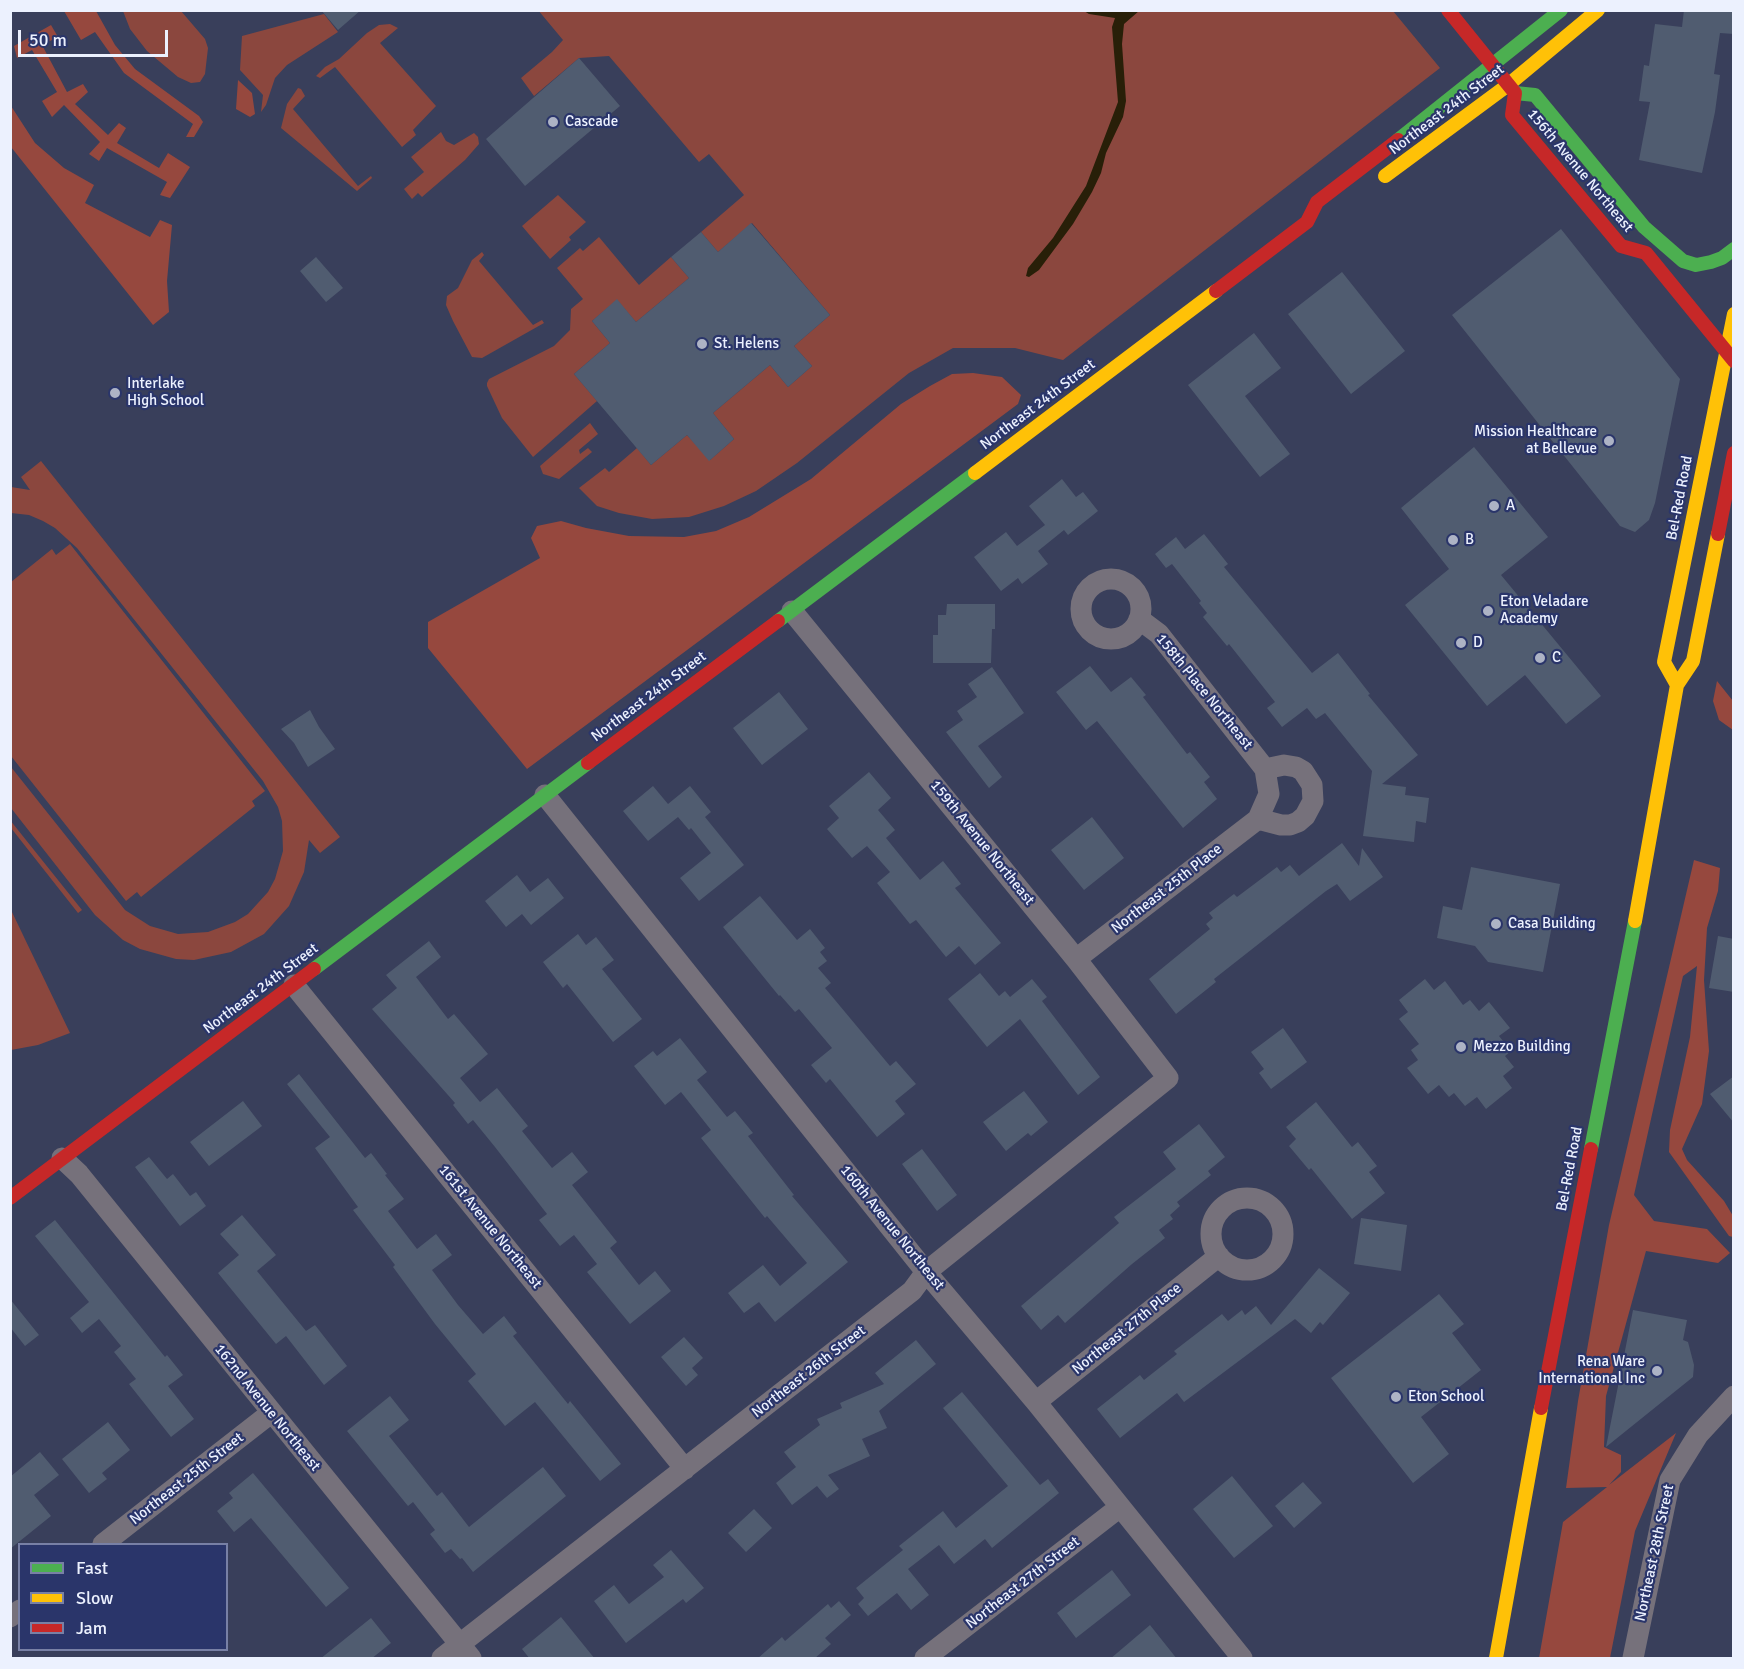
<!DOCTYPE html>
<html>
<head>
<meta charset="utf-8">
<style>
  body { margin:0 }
  #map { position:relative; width:1744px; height:1669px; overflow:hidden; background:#393f5b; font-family:Signika,sans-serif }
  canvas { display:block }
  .frame { position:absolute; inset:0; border:12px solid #ecf1fe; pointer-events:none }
  .legend { position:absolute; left:18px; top:1543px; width:210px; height:108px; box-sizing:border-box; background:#2a356a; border:2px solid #7880a5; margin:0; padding:8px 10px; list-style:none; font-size:18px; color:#ecf1fe }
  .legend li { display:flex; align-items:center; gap:12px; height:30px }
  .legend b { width:30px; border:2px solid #7880a5 }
  .scale { position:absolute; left:18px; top:30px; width:150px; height:27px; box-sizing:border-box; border:3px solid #ecf1fe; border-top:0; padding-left:8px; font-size:18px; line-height:21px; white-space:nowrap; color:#ecf1fe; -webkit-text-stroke:4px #2a356a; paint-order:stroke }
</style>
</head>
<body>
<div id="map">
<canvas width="1744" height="1669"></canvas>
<div class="frame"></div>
<ul class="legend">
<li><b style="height:8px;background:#4caf50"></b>Fast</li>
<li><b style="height:8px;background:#ffc107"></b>Slow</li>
<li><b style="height:8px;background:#c62828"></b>Jam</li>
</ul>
<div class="scale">50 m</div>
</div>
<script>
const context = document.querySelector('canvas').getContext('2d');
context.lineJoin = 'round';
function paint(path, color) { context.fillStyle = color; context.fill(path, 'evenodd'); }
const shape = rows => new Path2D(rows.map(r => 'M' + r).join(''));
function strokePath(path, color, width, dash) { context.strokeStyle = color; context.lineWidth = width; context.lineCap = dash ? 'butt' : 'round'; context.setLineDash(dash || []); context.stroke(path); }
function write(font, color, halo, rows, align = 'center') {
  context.font = font + ' Signika,sans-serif'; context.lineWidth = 4.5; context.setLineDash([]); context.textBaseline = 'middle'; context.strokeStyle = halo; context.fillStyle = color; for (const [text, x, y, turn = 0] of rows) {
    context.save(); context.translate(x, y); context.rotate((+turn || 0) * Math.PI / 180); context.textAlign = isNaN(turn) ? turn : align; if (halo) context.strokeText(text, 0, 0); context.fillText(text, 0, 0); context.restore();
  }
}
const green = shape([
  [538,10,1393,11,1440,68,1063,360,1015,348,953,348,909,373,797,463,756,491,724,506,689,517,652,519,619,513,597,506,579,488,605,468,609,472,637,448,651,465,687,435,710,460,734,439,713,413,770,365,788,387,812,366,794,346,830,315,752,223,718,252,701,232,744,195,709,154,699,162,609,56,579,58,534,96,521,78,552,52,563,40],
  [123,11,181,11,205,39,208,48,205,74,200,82,191,83,178,77,147,51,130,29],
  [324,14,338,32,287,65,275,78,266,105,261,112,263,95,240,70,242,36],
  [390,24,398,28,380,43,436,106,413,130,416,135,402,147,335,67,320,78,316,76,325,67,339,59,367,33,379,25],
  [298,88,301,89,305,96,293,109,358,186,371,176,372,178,357,191,281,128,287,104],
  [441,132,446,141,454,145,474,133,478,137,479,144,465,160,422,197,418,193,412,199,404,189,424,172,411,157],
  [558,195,586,222,569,237,571,240,550,259,522,226],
  [599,237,639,285,671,257,689,278,636,322,617,300,592,321,610,343,574,374,597,401,533,457,502,418,487,386,487,383,489,379,554,346,570,330,571,309,583,299,557,268,580,248,583,251],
  [482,252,484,255,479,261,533,325,542,320,544,323,482,358,472,357,453,321,446,305,447,296,458,288,472,260],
  [590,423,598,434,579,450,580,454,588,448,592,452,559,479,543,474,540,466],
  [41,461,340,837,320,853,309,840,304,872,289,906,264,934,231,952,194,960,176,959,140,949,123,940,95,915,11,808,11,767,125,910,150,926,178,934,208,932,235,922,248,914,268,892,275,879,283,851,282,821,278,807,263,781,77,548,55,528,43,521,29,515,11,513,11,487,30,490,21,477],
  [70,544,265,791,252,801,255,806,141,897,137,892,126,901,11,756,11,582,52,549,56,555],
  [10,820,82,910,78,913,11,828],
  [11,910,70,1033,38,1045,11,1050]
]);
const forest = shape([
  [64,11,96,11,115,45,135,69,199,116,203,122,194,137,186,137,193,124,124,73,95,32,81,40],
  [51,25,58,37,42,45,67,92,83,84,88,92,75,104,108,135,119,123,126,128,117,143,159,168,168,153,190,167,170,198,160,195,167,182,107,148,99,161,89,154,100,142,64,105,52,117,42,101,57,92,32,50,17,58,14,46],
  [238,80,252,93,255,114,250,117,236,109],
  [11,106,35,143,64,168,94,185,85,203,150,237,160,220,172,225,167,281,169,312,153,325,11,147],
  [973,373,1002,377,1021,395,1018,404,527,769,428,648,428,622,540,558,531,538,537,526,561,521,586,528,629,536,684,537,716,531,749,517,811,479,901,404,930,386,952,374],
  [1717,681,1733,701,1733,730,1719,720,1713,701],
  [1694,860,1720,868,1718,891,1707,928,1704,980,1709,1051,1702,1104,1682,1149,1687,1160,1724,1201,1733,1216,1733,1237,1729,1236,1669,1152,1670,1130,1690,1037,1697,966,1683,976,1634,1195,1654,1221,1707,1229,1730,1253,1718,1263,1646,1251,1606,1396,1604,1447,1621,1455,1621,1472,1609,1485,1676,1433,1635,1531,1610,1658,1539,1658,1563,1522,1607,1487,1566,1488,1578,1401,1609,1225]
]);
const water = shape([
  [1084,11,1139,11,1124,24,1122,44,1126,101,1123,117,1106,153,1101,173,1092,192,1073,224,1039,270,1029,277,1026,276,1028,268,1053,238,1086,186,1118,102,1112,27,1115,18,1089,14]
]);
const building = shape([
  [321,10,361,10,338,30],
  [1684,10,1734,10,1734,34,1720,33,1714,74,1720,75,1715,112,1702,173,1639,160,1650,102,1639,101,1644,65,1649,66,1655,24,1682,27],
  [579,58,620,106,525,186,486,139],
  [751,223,830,315,794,346,812,366,788,387,770,365,713,413,734,439,709,461,687,435,651,465,574,374,610,343,592,321,617,299,636,322,689,278,671,257,701,232,718,252],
  [1561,229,1680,379,1655,503,1649,520,1635,532,1620,526,1452,315],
  [316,257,343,288,326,302,300,271],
  [1342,272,1405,351,1351,394,1288,314],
  [1254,333,1281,368,1245,396,1290,454,1260,477,1188,385],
  [1474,447,1548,537,1501,575,1601,696,1566,724,1525,675,1487,706,1405,605,1449,569,1401,508],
  [1062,479,1076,497,1083,492,1098,511,1068,535,1064,530,1038,551,1048,564,1022,584,1018,578,1001,591,974,557,1006,532,1017,546,1045,525,1029,506],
  [1204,534,1228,564,1224,567,1312,673,1338,653,1370,694,1368,695,1418,755,1382,784,1406,787,1405,795,1429,798,1426,823,1416,821,1414,842,1363,836,1372,771,1325,713,1316,719,1307,708,1282,727,1267,708,1275,702,1229,644,1227,646,1203,617,1207,613,1199,603,1201,601,1172,564,1166,568,1155,554,1176,537,1185,549],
  [947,604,995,604,995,629,992,629,991,663,933,663,933,635,938,635,938,615,946,615],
  [1090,666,1111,692,1131,677,1146,695,1143,697,1187,754,1190,752,1210,777,1204,782,1217,799,1183,828,1097,721,1086,730,1056,692],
  [992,667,1024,713,978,746,1002,777,989,788,946,732,963,720,957,711,977,697,968,684],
  [779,692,808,729,762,765,733,728],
  [310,710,319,727,335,749,308,767,294,743,281,729],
  [869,772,891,798,878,810,895,830,886,838,920,880,943,861,961,884,955,888,1001,943,975,965,959,946,946,957,916,920,910,924,877,883,890,872,867,846,852,858,827,829,839,818,829,806],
  [653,786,668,804,690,786,711,812,705,817,744,865,699,901,680,878,711,853,691,828,689,830,678,817,648,841,623,811],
  [1092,817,1124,858,1084,890,1051,850],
  [1342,843,1359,866,1362,848,1383,877,1350,901,1337,884,1326,891,1214,979,1216,982,1176,1014,1149,979,1210,929,1206,924,1213,918,1209,913,1234,894,1237,897,1277,867,1281,872,1290,865,1299,876],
  [1471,867,1560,884,1543,972,1488,962,1475,946,1437,938,1443,906,1462,910],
  [517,875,530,892,548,878,564,898,531,925,522,914,506,927,485,901],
  [760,896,797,940,810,929,825,948,820,952,827,961,818,968,831,983,825,988,890,1066,896,1061,916,1084,895,1101,905,1114,877,1137,830,1079,826,1083,811,1065,832,1048,799,1009,795,1012,780,995,779,996,723,927],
  [578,934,586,945,596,937,614,960,602,969,642,1019,613,1042,567,984,563,988,543,962],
  [1718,936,1734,939,1734,992,1709,988],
  [429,941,441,957,416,977,448,1019,454,1014,488,1054,460,1078,480,1102,497,1088,528,1126,522,1131,552,1168,572,1152,588,1172,572,1185,617,1242,610,1248,639,1285,655,1271,671,1291,630,1324,587,1272,597,1264,574,1235,560,1246,539,1220,547,1214,495,1147,473,1120,468,1124,453,1105,455,1103,372,1009,397,988,386,975],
  [980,973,999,996,1005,991,1010,997,1032,979,1047,997,1042,1001,1100,1077,1078,1095,1020,1019,987,1047,948,999],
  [1425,979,1434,990,1445,981,1463,1005,1470,1000,1479,1011,1489,1002,1510,1028,1499,1036,1511,1051,1505,1056,1514,1067,1503,1076,1512,1088,1486,1109,1477,1097,1465,1106,1454,1093,1449,1097,1439,1085,1428,1094,1407,1068,1418,1060,1411,1050,1419,1044,1399,1019,1408,1012,1399,1000],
  [1283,1028,1307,1062,1271,1089,1259,1073,1264,1069,1251,1052],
  [680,1038,707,1072,697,1080,727,1117,735,1111,753,1133,748,1136,794,1195,792,1196,848,1262,775,1322,759,1302,744,1313,728,1293,763,1265,780,1286,807,1263,767,1216,765,1218,701,1138,711,1130,681,1092,665,1105,634,1066,653,1051,657,1056],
  [299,1074,365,1158,371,1153,387,1174,385,1175,404,1199,388,1211,417,1249,436,1234,452,1255,432,1270,458,1305,483,1334,504,1316,517,1333,513,1336,568,1404,570,1401,621,1464,600,1481,535,1402,505,1426,468,1381,476,1374,435,1324,393,1267,395,1265,353,1210,358,1207,315,1148,330,1137,287,1084],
  [1734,1076,1734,1123,1710,1094],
  [1024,1091,1048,1122,1031,1136,1028,1133,1006,1151,983,1122],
  [243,1101,262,1126,209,1166,190,1142],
  [1316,1102,1352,1147,1358,1142,1377,1166,1369,1172,1385,1193,1352,1219,1311,1168,1309,1170,1289,1146,1296,1139,1286,1127],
  [1199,1124,1225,1157,1208,1171,1211,1175,1177,1202,1180,1206,1170,1215,1173,1219,1159,1230,1165,1238,1132,1264,1065,1323,1058,1315,1041,1330,1021,1306,1119,1223,1114,1217,1176,1169,1163,1152],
  [922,1149,957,1195,937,1211,902,1164],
  [149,1157,167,1179,173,1174,190,1196,196,1192,206,1206,180,1226,135,1167],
  [242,1215,276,1255,257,1271,306,1331,315,1325,347,1366,324,1385,286,1336,276,1344,218,1273,239,1255,220,1234],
  [1361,1218,1407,1225,1401,1271,1354,1264],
  [55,1220,165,1357,167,1355,183,1375,168,1386,194,1419,171,1437,129,1384,136,1379,114,1352,121,1346,99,1319,82,1333,70,1318,89,1302,35,1236],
  [1319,1268,1350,1293,1323,1325,1320,1322,1311,1333,1295,1319,1184,1402,1177,1393,1120,1438,1097,1409,1140,1375,1144,1380,1177,1354,1174,1351,1222,1314,1228,1321,1242,1310,1245,1315,1256,1306,1271,1325],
  [1439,1294,1464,1324,1452,1333,1481,1370,1421,1417,1449,1454,1413,1483,1331,1378],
  [10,1299,39,1335,25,1346,10,1327],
  [1633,1310,1687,1320,1683,1340,1688,1342,1694,1365,1693,1377,1606,1447],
  [684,1337,703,1358,692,1368,698,1375,686,1386,661,1357],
  [916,1340,936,1364,879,1411,887,1428,862,1439,870,1456,828,1475,839,1489,827,1498,817,1486,792,1505,776,1483,796,1467,784,1452,820,1425,817,1419,842,1408,840,1403,884,1384,875,1373],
  [962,1392,1040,1485,1048,1479,1059,1493,992,1548,985,1539,954,1564,939,1545,908,1569,929,1595,911,1610,897,1593,868,1616,858,1604,864,1598,856,1588,903,1550,899,1546,943,1511,956,1528,1008,1486,943,1408],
  [390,1396,409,1420,389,1436,437,1496,442,1492,469,1527,543,1467,566,1496,473,1572,462,1558,460,1559,451,1549,445,1553,430,1534,435,1530,413,1502,408,1506,347,1431],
  [108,1422,130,1450,102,1473,107,1479,89,1493,62,1459],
  [40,1452,59,1475,34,1495,51,1516,10,1549,10,1477],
  [253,1473,349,1588,326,1607,251,1518,234,1532,217,1511,233,1498,229,1493],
  [1232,1476,1273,1526,1234,1558,1193,1509],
  [1303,1482,1322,1503,1294,1528,1275,1506],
  [754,1509,772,1528,746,1552,728,1533],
  [671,1550,704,1588,686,1603,683,1599,626,1643,594,1601,614,1585,629,1604,664,1577,653,1565],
  [1112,1570,1131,1595,1076,1638,1057,1613],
  [839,1601,851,1615,825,1638,831,1644,814,1659,757,1659,782,1637,785,1641,828,1604,831,1608],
  [561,1617,595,1659,530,1659,522,1649],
  [371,1618,391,1643,371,1659,320,1659],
  [1150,1625,1177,1659,1110,1659]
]);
const street = shape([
  '1081 609a30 30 0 1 1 60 0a30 30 0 1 1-60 0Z',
  [545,795,926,1272,1036,1402,1242,1658],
  [1258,819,1281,825,1290,825,1298,822,1305,816,1313,801,1312,785,1303,771,1296,767,1284,765,1265,769],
  [1076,959,1258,819,1269,794,1265,769,1159,634,1139,619],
  [294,985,685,1469],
  [62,1158,79,1174,471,1658],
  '1211 1234a36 36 0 1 1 72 0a36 36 0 1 1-72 0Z',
  [1036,1402,1219,1256],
  [103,1544,271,1413],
  [10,1617,20,1610],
  [442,1658,912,1291,926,1272,1168,1078,1076,959,792,611],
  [925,1658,1120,1507],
  [1633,1658,1670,1480,1698,1435,1734,1396]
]);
const fast = shape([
  [1515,93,1535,95,1644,227,1683,261,1696,265,1711,262,1722,258,1734,249],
  [1398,140,1561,10],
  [778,621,975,473],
  [314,969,588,763],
  [1591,1149,1635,921]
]);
const slow = shape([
  [1385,176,1508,85,1598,10],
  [975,473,1216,291],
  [1677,685,1664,662,1734,314],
  [1635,921,1677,685,1693,661,1718,534],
  [1496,1658,1541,1408]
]);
const jam = shape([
  [1448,10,1515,93,1512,115,1621,246,1646,253,1734,361],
  [1216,291,1307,222,1317,202,1398,140],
  [1718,534,1734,453],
  [588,763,778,621],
  [10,1198,314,969],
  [1541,1408,1591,1149]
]);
const markers = [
  [553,122,6,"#adb3c5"],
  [702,344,6,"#adb3c5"],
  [115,393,6,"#adb3c5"],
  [1609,441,6,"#adb3c5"],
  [1494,506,6,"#adb3c5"],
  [1453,540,6,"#adb3c5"],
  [1488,611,6,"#adb3c5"],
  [1461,643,6,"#adb3c5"],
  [1540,658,6,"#adb3c5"],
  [1496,924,6,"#adb3c5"],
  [1461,1047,6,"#adb3c5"],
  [1657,1371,6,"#adb3c5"],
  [1396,1397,6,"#adb3c5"]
];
const streetNames = [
  ["Northeast 24th Street",1447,110,-37],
  ["156th Avenue Northeast",1580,171,50],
  ["Northeast 24th Street",1038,405,-37],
  ["Bel-Red Road",1680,498,-79],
  ["158th Place Northeast",1204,692,51],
  ["Northeast 24th Street",649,697,-37],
  ["159th Avenue Northeast",982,843,51],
  ["Northeast 25th Place",1167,889,-38],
  ["Northeast 24th Street",261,989,-37],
  ["Bel-Red Road",1570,1169,-79],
  ["161st Avenue Northeast",490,1227,51],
  ["160th Avenue Northeast",892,1228,51],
  ["Northeast 27th Place",1127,1329,-39],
  ["Northeast 26th Street",809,1372,-38],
  ["162nd Avenue Northeast",267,1408,51],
  ["Northeast 25th Street",187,1479,-38],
  ["Northeast 28th Street",1655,1553,-78],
  ["Northeast 27th Street",1023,1583,-38]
];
const poiNames = [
  ["Cascade",565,122],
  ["St. Helens",714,344],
  ["Interlake",127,384],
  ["High School",127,401],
  ["Mission Healthcare",1597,432,"right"],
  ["at Bellevue",1597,449,"right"],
  ["A",1506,506],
  ["B",1465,540],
  ["Eton Veladare",1500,602],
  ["Academy",1500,619],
  ["D",1473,643],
  ["C",1552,658],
  ["Casa Building",1508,924],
  ["Mezzo Building",1473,1047],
  ["Rena Ware",1645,1362,"right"],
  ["International Inc",1645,1379,"right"],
  ["Eton School",1408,1397]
];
paint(green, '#8b473e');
paint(forest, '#96483e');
paint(water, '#281f08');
paint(building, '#505c70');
strokePath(street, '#76717b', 21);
strokePath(fast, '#4caf50', 14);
strokePath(slow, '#ffc107', 14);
strokePath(jam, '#c62828', 14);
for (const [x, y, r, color] of markers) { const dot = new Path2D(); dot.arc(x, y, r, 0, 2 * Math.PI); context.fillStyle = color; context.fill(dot); strokePath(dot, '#2a356a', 2); }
write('15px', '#ecf1fe', '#2a356a', streetNames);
write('15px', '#ecf1fe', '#2a356a', poiNames, 'left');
</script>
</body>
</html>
